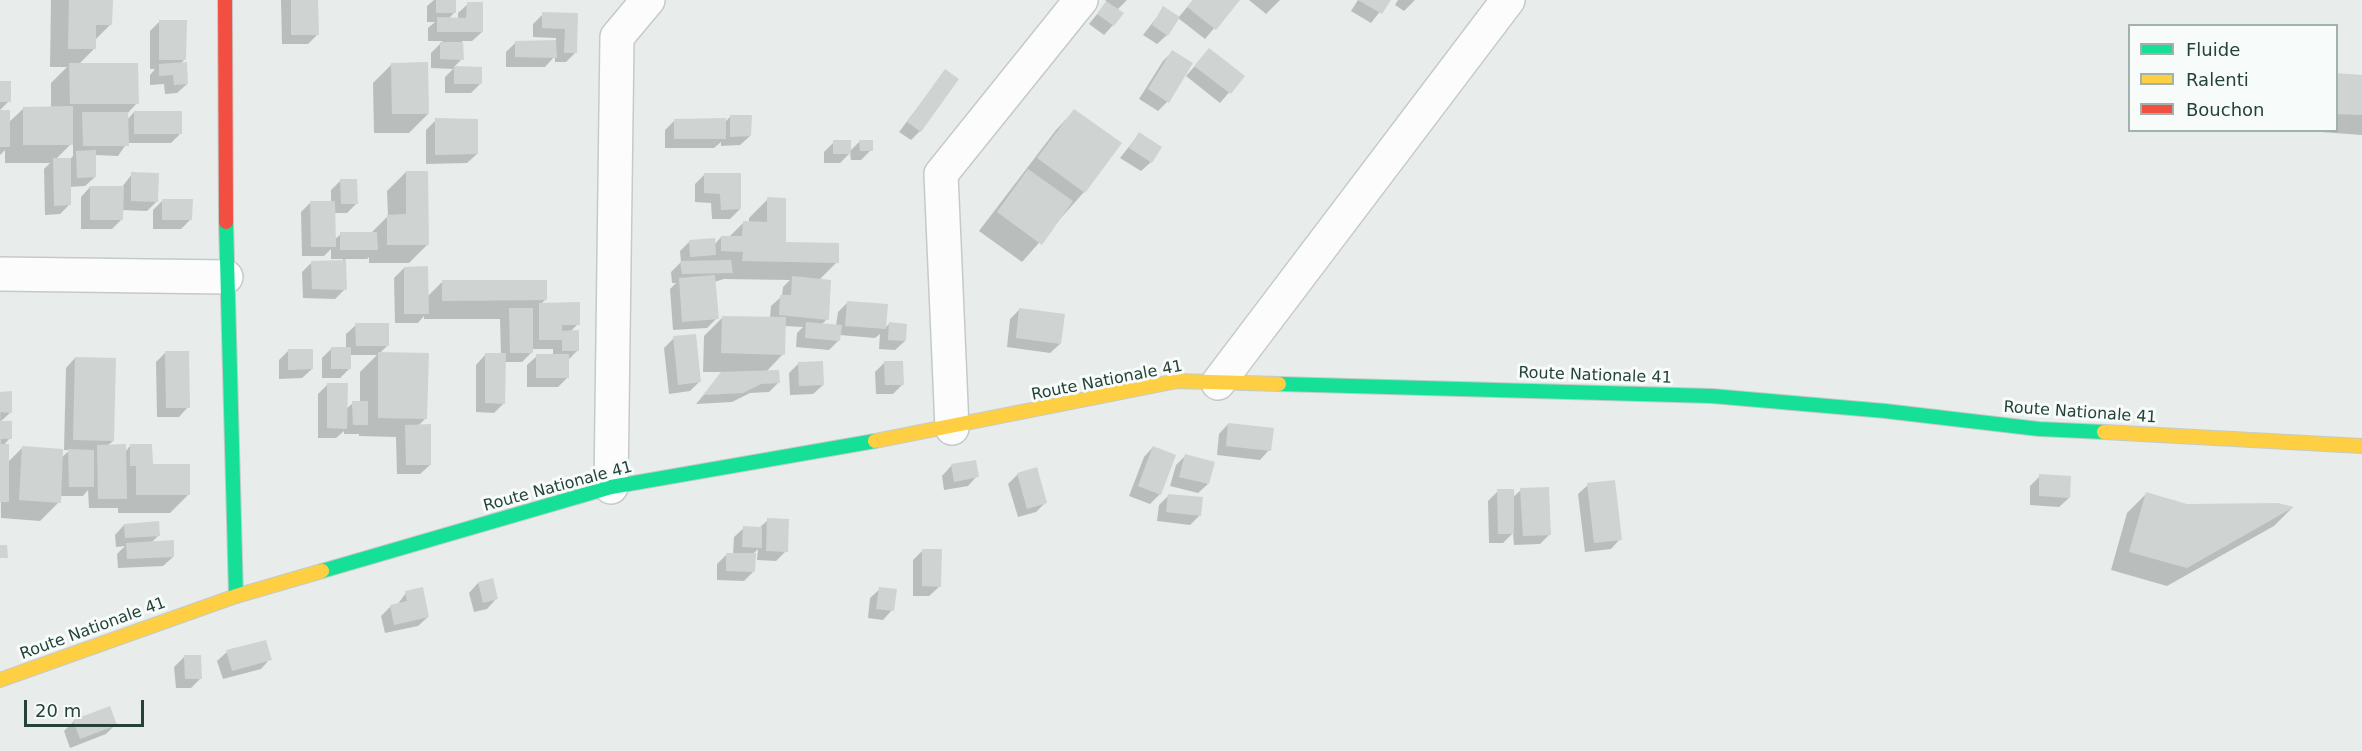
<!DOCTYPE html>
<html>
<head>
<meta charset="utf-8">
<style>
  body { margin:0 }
  #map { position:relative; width:2362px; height:751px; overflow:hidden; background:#e8edeb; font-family:"DejaVu Sans",sans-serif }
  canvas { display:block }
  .legend { position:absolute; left:2128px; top:24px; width:210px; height:108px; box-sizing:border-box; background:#f7fbf9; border:2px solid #a3b1ad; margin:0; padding:8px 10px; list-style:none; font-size:18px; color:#24423a }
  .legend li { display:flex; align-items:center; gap:12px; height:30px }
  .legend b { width:30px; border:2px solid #a3b1ad }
  .scale { position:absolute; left:24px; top:700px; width:120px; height:27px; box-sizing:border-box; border:3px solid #24423a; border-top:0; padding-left:8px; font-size:18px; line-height:21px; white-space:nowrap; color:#24423a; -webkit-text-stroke:4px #f7fbf9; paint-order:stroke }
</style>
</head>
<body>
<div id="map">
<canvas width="2362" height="751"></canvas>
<ul class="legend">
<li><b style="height:8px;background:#16e098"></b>Fluide</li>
<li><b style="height:8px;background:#ffcf43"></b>Ralenti</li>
<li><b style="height:8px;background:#f24e42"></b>Bouchon</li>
</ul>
<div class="scale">20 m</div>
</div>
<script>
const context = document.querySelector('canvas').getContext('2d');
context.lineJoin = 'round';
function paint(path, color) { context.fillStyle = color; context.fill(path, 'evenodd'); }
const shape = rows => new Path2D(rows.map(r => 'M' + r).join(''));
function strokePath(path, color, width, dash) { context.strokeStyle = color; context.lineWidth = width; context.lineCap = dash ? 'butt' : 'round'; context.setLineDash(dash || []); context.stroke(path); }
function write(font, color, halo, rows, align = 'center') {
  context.font = font + ' "DejaVu Sans",sans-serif'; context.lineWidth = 6; context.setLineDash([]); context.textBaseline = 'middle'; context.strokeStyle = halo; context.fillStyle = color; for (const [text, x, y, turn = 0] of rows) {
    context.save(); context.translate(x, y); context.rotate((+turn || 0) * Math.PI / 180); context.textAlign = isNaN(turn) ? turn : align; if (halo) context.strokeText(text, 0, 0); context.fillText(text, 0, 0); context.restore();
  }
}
const shadow = shape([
  [51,0,111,0,111,24,95,40,94,49,79,64,137,103,127,114,127,120,134,112,181,133,171,143,127,143,118,156,95,155,95,177,85,186,69,187,70,204,60,214,45,215,44,169,50,163,5,163,5,150,0,155,0,111,8,123,24,108,51,108,51,83,67,67,50,67],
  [73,142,73,156,70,159,56,159],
  [281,0,317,0,317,35,308,44,282,44],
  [434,0,455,0,455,12,448,19,458,19,458,13,468,4,482,32,472,41,462,41,462,59,454,67,481,68,480,84,471,93,445,93,445,77,453,69,431,68,431,53,443,41,428,41,428,28,435,22,427,22,427,6],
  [1105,0,1127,0,1117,10,1113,25,1104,35,1089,24,1107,2],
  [1193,0,1238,0,1205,39,1178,18],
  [1249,0,1280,0,1266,14],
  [1358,0,1389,0,1371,23,1351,11],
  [1398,0,1415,0,1404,11,1395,5],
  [1164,8,1167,35,1157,44,1143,35],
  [543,14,576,15,576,52,566,62,555,62,555,56,545,67,506,67,506,52,516,42,556,42,556,38,533,37,533,24],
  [160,21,185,59,180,64,187,84,177,93,165,94,164,84,150,85,150,75,155,69,150,69,150,31],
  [1209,50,1243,76,1220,103,1186,76],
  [1172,52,1167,102,1158,111,1139,99,1163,61],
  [392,64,428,114,409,133,374,133,373,83],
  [945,71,920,131,911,140,899,132],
  [2336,75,2362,77,2362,135,2307,131,2336,130],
  [0,83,9,101,0,110],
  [1074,111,1120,144,1084,192,1022,262,979,231,1056,130],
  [730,117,750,136,740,145,721,146,721,142,714,148,665,148,665,130,675,120,724,123],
  [436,120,477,154,467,163,426,164,426,130],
  [1139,134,1151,162,1141,171,1120,158],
  [834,142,850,151,859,142,871,150,861,160,851,160,850,153,840,163,824,163,824,152],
  [406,172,428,244,409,263,369,263,369,257,367,259,345,259,345,289,335,299,303,298,302,272,312,262,343,262,343,259,331,259,331,249,324,256,302,256,301,212,311,202,331,202,331,190,340,181,356,204,347,213,334,213,334,240,341,234,370,234,388,216,387,191],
  [132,174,157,201,147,211,122,210,122,219,112,229,81,229,81,197,90,187,122,187],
  [704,175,740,209,730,219,712,219,711,203,695,202,695,184],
  [768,199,784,243,837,262,819,280,827,319,821,325,836,326,838,312,847,303,885,328,889,324,905,341,895,350,879,349,880,334,875,338,839,335,839,340,829,350,796,347,797,333,803,327,784,326,783,354,766,372,778,383,769,392,750,393,732,402,696,404,723,372,703,372,704,336,723,317,770,318,771,306,782,296,783,287,790,280,724,279,714,282,717,318,707,328,673,330,670,289,676,283,672,283,671,272,681,262,680,251,690,241,714,245,721,237,729,237,743,223,749,223,749,218],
  [163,200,191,219,181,229,153,229,153,210],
  [404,268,427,297,443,281,545,300,541,304,578,324,570,332,578,350,568,360,568,377,558,387,527,387,527,365,537,356,553,356,553,349,532,349,532,352,522,362,504,362,504,403,494,413,476,412,476,365,485,355,501,355,500,319,424,319,424,316,418,323,395,323,394,278],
  [1020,309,1060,344,1050,353,1007,347,1010,319],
  [356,325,388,345,380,353,426,418,418,426,430,465,420,474,397,474,396,437,359,436,359,434,344,434,344,431,336,438,318,438,318,394,328,384,346,409,353,403,360,402,360,372,377,355,350,355,350,368,340,378,322,378,322,358,332,348,346,348,346,334],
  [674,338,700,381,690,391,669,394,664,348],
  [288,351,312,369,302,378,279,379,279,360],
  [165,353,188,407,179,417,157,417,156,362],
  [75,358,113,441,107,446,125,452,130,446,151,466,189,494,170,513,118,513,118,508,89,508,88,490,83,496,60,496,59,502,40,521,1,518,0,393,11,412,0,422,10,438,3,446,7,463,22,448,61,458,70,450,64,450,66,368],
  [885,362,903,384,893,394,876,394,875,372],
  [799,363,823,385,813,394,790,395,789,373],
  [1228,424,1269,450,1260,460,1217,455,1219,434],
  [1153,447,1160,494,1150,504,1129,496,1144,457],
  [1185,456,1208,484,1198,493,1170,486,1176,465],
  [951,466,977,476,968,486,944,490,942,476],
  [1018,474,1045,503,1036,512,1018,517,1008,484],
  [2040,476,2069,498,2059,507,2030,505,2030,486],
  [1588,485,1620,539,1611,549,1585,552,1578,494],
  [1521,490,1550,534,1540,544,1514,545,1513,533,1503,543,1489,543,1488,501,1498,491,1512,498],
  [2146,494,2187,505,2292,508,2274,526,2167,586,2111,570,2127,513],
  [1168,496,1200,515,1190,525,1157,521,1159,505],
  [768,520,786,551,776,561,757,560,758,549,754,553,754,571,744,581,717,580,717,564,727,554,733,554,734,537,744,528,759,528],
  [124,525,159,535,151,543,173,557,163,566,118,568,117,554,125,546,116,547,115,535],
  [923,550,939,587,929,596,913,596,913,560],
  [478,583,496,599,487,609,474,612,469,593],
  [880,589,892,610,883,620,868,618,870,598],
  [406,593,428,617,418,626,385,633,381,616,391,606,397,605],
  [227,652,270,659,261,669,223,679,217,661],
  [184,657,201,678,191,688,176,688,174,667],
  [74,721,115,725,106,734,70,748,64,731]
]);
const building = shape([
  [69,0,113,0,112,25,96,25,96,49,68,49],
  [291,0,318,0,319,35,291,35],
  [436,0,456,0,456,13,436,13],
  [1193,0,1240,0,1216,30,1187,7],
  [1358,0,1391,0,1382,14],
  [1106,1,1124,13,1114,26,1097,14],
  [467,2,483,2,483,32,437,32,437,17,466,18],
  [1163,6,1180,17,1168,36,1152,25],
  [542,12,578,13,577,53,564,53,565,29,542,28],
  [159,20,187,20,186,60,159,60],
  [556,40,557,58,515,57,515,41],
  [440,42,463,42,464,60,440,59],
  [1209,48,1245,76,1231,94,1194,66],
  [1172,50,1193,63,1169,103,1148,89],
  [187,62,188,84,174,85,173,75,159,76,159,64],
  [428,62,429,114,392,114,391,63],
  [69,63,138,63,139,104,70,104],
  [454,66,482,67,482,84,454,84],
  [945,69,959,79,921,132,907,122],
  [2336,73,2362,75,2362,115,2336,114],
  [0,81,11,81,11,102,0,102],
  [73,106,73,145,23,145,23,107],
  [1074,109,1122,143,1085,193,1037,158],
  [0,110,10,110,10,147,0,147],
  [134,111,182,111,182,134,134,134],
  [82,112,128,112,129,146,83,146],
  [730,115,752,115,751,136,730,137],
  [435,118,478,119,478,154,435,155],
  [726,118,726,139,674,139,674,119],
  [1139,132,1162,147,1152,163,1129,148],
  [833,140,851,140,851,154,833,154],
  [859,140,873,140,873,151,860,151],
  [96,150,96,177,77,178,76,151],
  [53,158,71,158,71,205,54,206],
  [1028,169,1073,201,1042,245,997,212],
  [406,171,428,171,429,245,387,245,387,215,406,214],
  [131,172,159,173,158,202,131,201],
  [704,173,741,173,741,209,721,210,720,194,704,193],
  [340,179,357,179,358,204,341,204],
  [90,186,124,186,123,220,90,220],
  [767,197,786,198,786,242,839,243,839,263,742,261,743,252,721,251,721,236,742,236,743,221,767,222],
  [162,199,193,199,192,220,162,220],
  [310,201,335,201,336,247,311,247],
  [340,232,377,232,378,250,340,250],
  [715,238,716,255,690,257,689,240],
  [346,260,347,290,312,289,311,261],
  [731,260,733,273,682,274,680,261],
  [428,266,429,314,404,314,404,267],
  [715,275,719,319,682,322,679,278],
  [792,276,831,280,829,320,779,315,780,295,791,295],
  [442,280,547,280,547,300,442,301],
  [847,301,888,304,886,329,845,326],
  [580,302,580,325,562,325,562,331,579,330,579,351,562,351,562,340,539,340,539,303],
  [509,308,533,308,533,353,510,353],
  [1019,308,1065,314,1061,344,1016,338],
  [722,316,786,317,785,355,721,353],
  [806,322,842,325,840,341,805,338],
  [889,322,907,324,906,341,888,340],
  [355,323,389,323,389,346,356,346],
  [696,334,701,382,678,385,673,336],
  [331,347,351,347,351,369,331,369],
  [288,349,313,349,313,369,288,370],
  [165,351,189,351,190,408,166,408],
  [378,352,429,353,427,419,378,418],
  [485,353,506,353,505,404,485,403],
  [536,354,569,354,569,378,536,378],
  [75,357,116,358,114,441,73,440],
  [823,361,824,385,799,386,798,362],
  [884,361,903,361,904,385,885,385],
  [779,370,780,383,761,384,743,393,703,395,721,372],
  [327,383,348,383,347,429,327,428],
  [12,391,12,413,0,412,0,392],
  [352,401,368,401,368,425,353,425],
  [0,421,12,421,12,439,0,439],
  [1228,423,1274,428,1271,451,1226,446],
  [431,424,431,465,406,465,405,425],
  [0,444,9,444,9,502,0,502],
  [126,444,127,499,98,499,97,445],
  [130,444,152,444,153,464,190,464,190,495,136,495,136,466,130,466],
  [22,446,63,449,61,503,19,500],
  [1153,446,1176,455,1161,495,1138,486],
  [68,449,94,450,94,487,69,487],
  [1185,454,1215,462,1209,484,1179,477],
  [976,460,979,477,954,482,951,464],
  [1037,467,1047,503,1027,509,1017,473],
  [2039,474,2071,476,2070,498,2039,496],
  [1615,480,1622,540,1594,543,1587,483],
  [1549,487,1551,535,1523,536,1520,488],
  [1497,489,1514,489,1514,534,1498,534],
  [2146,492,2187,504,2278,503,2294,507,2187,568,2129,552],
  [1168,494,1203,497,1201,516,1166,512],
  [767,518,789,519,788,552,766,551],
  [159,521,160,536,125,538,124,524],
  [743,526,762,527,762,548,742,547],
  [174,540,174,557,127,559,126,543],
  [0,545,7,545,8,558,0,558],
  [922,549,942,549,941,587,922,586],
  [726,553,756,553,755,572,726,571],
  [493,578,498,599,483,603,478,582],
  [423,587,429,617,394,625,390,605,407,601,405,591],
  [879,587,897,589,894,611,876,609],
  [266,640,272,660,232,671,226,650],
  [184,655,201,655,202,679,185,679],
  [110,706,117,725,80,739,73,720]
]);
const street = shape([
  [0,274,226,277],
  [1218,383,1508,0],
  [952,428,941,174,1081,0],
  [611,487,617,37,648,0]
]);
const fast = shape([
  [226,222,236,596],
  [1279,384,1712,396,1885,411,2039,429,2104,432],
  [322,571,611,487,875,441]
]);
const slow = shape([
  [2104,432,2362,446],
  [875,441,1177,381,1279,384],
  [0,680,236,596,322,571]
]);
const jam = shape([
  [225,0,226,222]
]);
const streetNames = [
  ["Route Nationale 41",1595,376,2],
  ["Route Nationale 41",1107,381,-11],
  ["Route Nationale 41",2080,413,4],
  ["Route Nationale 41",558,487,-15],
  ["Route Nationale 41",93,629,-20]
];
paint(shadow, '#0003');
paint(building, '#cfd4d2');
strokePath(street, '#c5cac8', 36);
strokePath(fast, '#c3cbc8', 16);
strokePath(slow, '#c3cbc8', 16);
strokePath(jam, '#c3cbc8', 16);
strokePath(street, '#fcfcfc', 33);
strokePath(fast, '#16e098', 14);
strokePath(slow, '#ffcf43', 14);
strokePath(jam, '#f24e42', 14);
write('16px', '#24423a', '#f7fbf9', streetNames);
</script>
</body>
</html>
